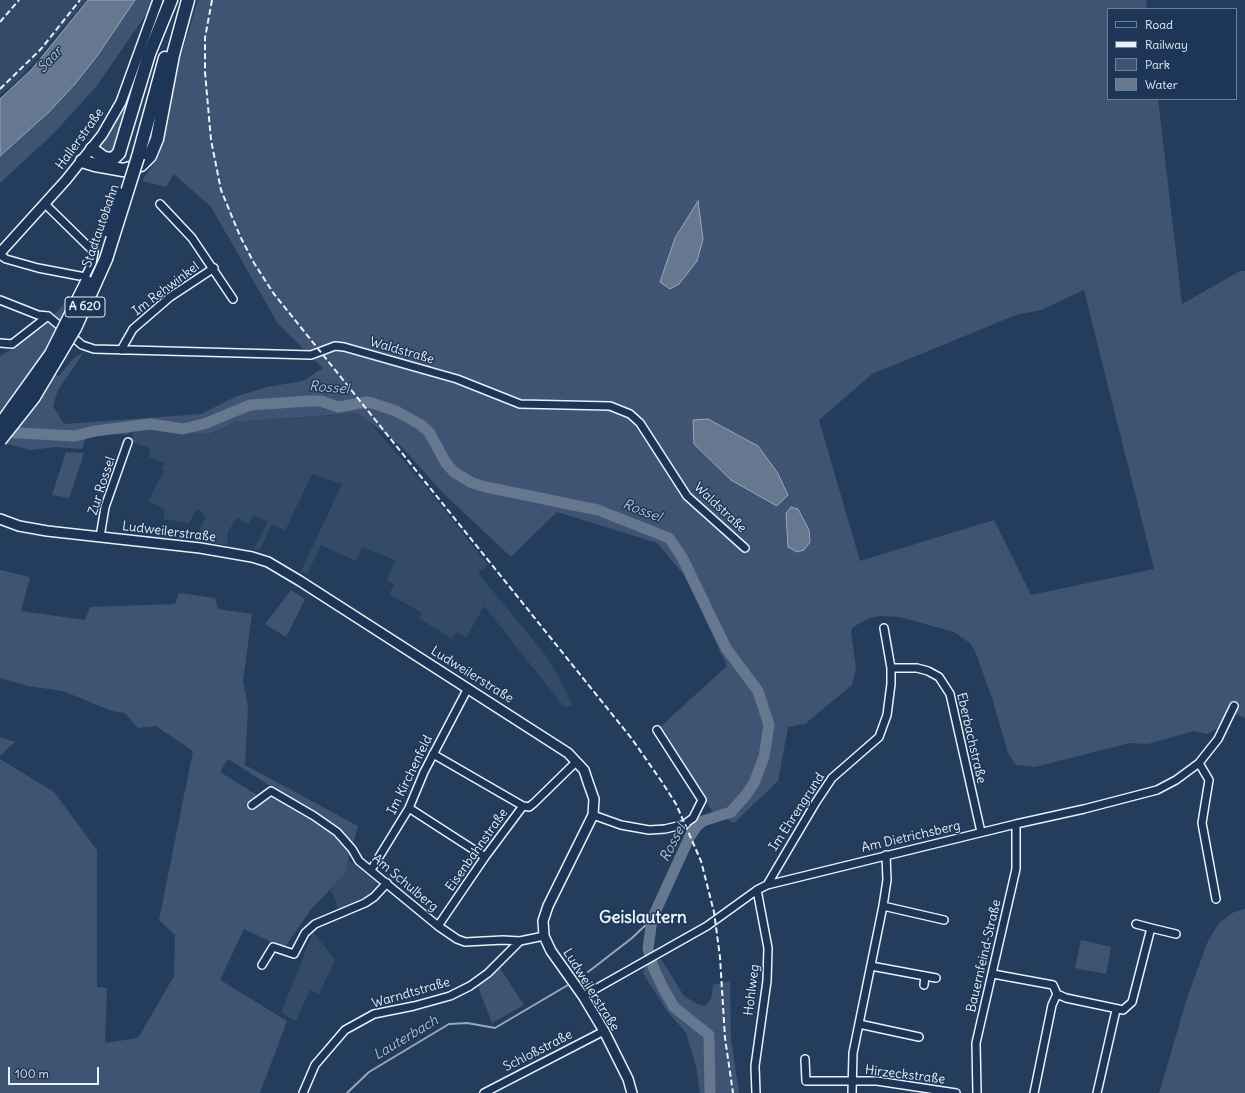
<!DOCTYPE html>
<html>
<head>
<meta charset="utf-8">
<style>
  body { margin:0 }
  #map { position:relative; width:1245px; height:1093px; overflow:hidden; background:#253d5d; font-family:Delius,sans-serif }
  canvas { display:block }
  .legend { position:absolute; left:1107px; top:8px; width:130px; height:92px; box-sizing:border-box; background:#1d3557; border:1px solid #6e8097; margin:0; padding:5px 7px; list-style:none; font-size:12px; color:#e8f1f8 }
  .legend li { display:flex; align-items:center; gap:8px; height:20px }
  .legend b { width:20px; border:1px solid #6e8097 }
  .scale { position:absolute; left:8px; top:1067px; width:91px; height:18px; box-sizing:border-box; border:2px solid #e8f1f8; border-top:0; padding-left:5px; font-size:12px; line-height:14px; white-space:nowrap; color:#e8f1f8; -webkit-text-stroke:3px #1d3557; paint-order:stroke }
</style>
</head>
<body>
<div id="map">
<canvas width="1245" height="1093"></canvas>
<ul class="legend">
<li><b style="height:5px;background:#1d3557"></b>Road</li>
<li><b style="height:5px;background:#e8f1f8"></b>Railway</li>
<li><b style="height:11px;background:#3e5472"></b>Park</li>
<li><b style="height:11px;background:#657890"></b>Water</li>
</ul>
<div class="scale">100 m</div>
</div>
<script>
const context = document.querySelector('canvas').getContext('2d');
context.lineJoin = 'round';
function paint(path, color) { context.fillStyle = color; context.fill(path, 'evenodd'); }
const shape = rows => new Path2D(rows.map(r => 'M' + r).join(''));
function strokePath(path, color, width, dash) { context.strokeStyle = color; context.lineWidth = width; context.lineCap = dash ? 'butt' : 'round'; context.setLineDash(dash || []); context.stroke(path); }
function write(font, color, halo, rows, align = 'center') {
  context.font = font + ' Delius,sans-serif'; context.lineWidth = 3; context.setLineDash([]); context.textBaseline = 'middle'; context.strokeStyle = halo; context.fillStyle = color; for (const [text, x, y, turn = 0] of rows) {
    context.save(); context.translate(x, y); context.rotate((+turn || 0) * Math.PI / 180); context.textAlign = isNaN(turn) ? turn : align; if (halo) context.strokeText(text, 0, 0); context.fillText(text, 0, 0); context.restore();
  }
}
const built = shape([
  [0,0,86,0,20,78,0,95],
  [361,413,423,483,488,565,478,573,547,657,564,687,572,706,565,708,484,606,466,638,456,632,452,639,419,618,422,613,389,594,394,585,387,580,395,560,362,547,356,561,321,545,307,574,301,571,342,484,312,474,285,531,272,524,259,551,254,549,268,522,254,515,249,524,237,518,228,531,227,545,198,541,200,528,205,519,204,514,197,509,189,523,163,519,165,510,148,501,164,471,161,470,165,463,149,457,150,448,131,442,133,432,142,429,209,434,235,422],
  [348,860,376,879,377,882,371,892,363,900,338,909,333,894,330,890,344,875],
  [313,932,335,960,319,994,310,990,296,1021,281,1013]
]);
const green = shape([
  [135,0,153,0,147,13,96,87,53,134,0,183,0,156,49,112,75,84,97,56],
  [198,0,1146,0,1147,9,1108,9,1108,99,1158,99,1182,304,1240,271,1245,271,1245,718,1229,711,1216,729,1207,734,1194,731,1148,744,1130,743,1035,767,1016,765,1008,753,993,701,975,651,970,643,954,632,900,617,880,616,869,618,853,627,851,632,856,668,852,685,805,724,788,727,778,781,734,823,713,812,684,768,660,727,727,666,684,575,657,543,557,512,511,557,443,493,400,445,357,413,235,422,209,434,142,429,125,435,94,432,87,435,82,449,55,447,30,450,0,442,0,356,14,348,44,326,80,286,38,364,59,376,73,359,84,352,58,390,53,406,64,424,201,414,237,396,267,387,303,381,323,368,278,324,211,207,174,174,166,187,142,181,159,155,179,62],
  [1084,290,1154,569,1031,595,994,520,860,561,819,420,872,374,1016,315,1041,310],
  [136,77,119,138,113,151,107,154,100,148,101,144,128,98],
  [66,452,84,453,69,498,52,495],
  [0,570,30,577,21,611,85,620,90,607,175,604,179,593,215,598,218,609,252,614,243,681,248,707,245,765,358,826,344,875,312,908,284,948,244,929,220,980,287,1021,260,1093,0,1093,0,759,54,792,97,850,97,987,107,988,105,1043,138,1038,174,976,175,935,159,920,193,751,156,726,138,728,125,713,112,711,63,691,28,686,0,678],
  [228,759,272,787,272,788,260,797,220,772],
  [291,590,305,599,286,637,265,624],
  [0,737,15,742,0,756],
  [1245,909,1245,1093,1159,1093,1188,995,1208,941,1219,923,1234,912],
  [1081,940,1111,947,1106,974,1075,968],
  [661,959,684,996,697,1004,705,1006,711,999,713,985,730,981,731,1039,739,1093,700,1093,696,1066,686,1033,667,1011,643,973,645,967],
  [500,968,524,1005,492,1023,477,984]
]);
const water = shape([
  [88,0,135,0,97,56,75,84,49,112,0,156,0,99,32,69,88,0],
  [698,201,703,239,697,261,679,284,670,289,660,282,675,238,698,201],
  [708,419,758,446,777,472,788,495,777,506,731,480,694,444,693,420,708,419],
  [791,507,798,509,809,530,810,542,804,550,797,552,788,547,786,513,791,507]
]);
const stream = shape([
  [588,972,632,938,652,919],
  [347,1093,369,1072,449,1024,467,1023,495,1028,568,985]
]);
const river = shape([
  [0,432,75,436,95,431,150,424,183,429,204,424,250,405,309,401,321,401,338,407,366,402,372,403,396,411,421,425,429,432,446,463,454,472,472,483,486,487,598,510,669,538,682,557,726,648,758,691,769,725,764,757,754,783,746,795,731,812,703,821,697,826,690,836,652,919,648,949,654,969,663,988,674,1007,709,1035,710,1093]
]);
const street = shape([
  [160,204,192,238,233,299],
  [0,255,6,259,38,268,85,277,92,263,94,252,45,204],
  [0,300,38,315,48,316,82,345,94,349,311,355,335,346,344,347,457,379,520,404,610,406,630,414,640,423,687,496,745,548],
  [0,343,12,344,48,316],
  [121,350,133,329,170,297,214,268],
  [100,537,105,507,128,442],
  [891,668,917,668,928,671,939,677,950,694,981,832],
  [657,730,702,800,693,818,686,823],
  [433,754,523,806],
  [1199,763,1209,780,1202,823,1216,899],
  [252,805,271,791,314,816,337,832,352,849,359,861,438,926,457,939,465,942,503,940,520,941,544,936],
  [409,808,485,857],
  [593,815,621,825,649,830,665,829,686,824],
  [371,870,409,808,424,772,468,688],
  [767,885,816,802,832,778,879,737,887,715,891,684,891,668,884,628],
  [883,906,944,920],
  [1136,924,1151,928],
  [438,926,485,857,523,806,529,807,534,803,576,762],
  [262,965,273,947,294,954,305,933,315,924,365,903,374,897,387,883],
  [871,966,936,978],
  [993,974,1053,985,1057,994,1066,998,1123,1010,1132,1002,1151,928,1176,934],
  [924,985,925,976],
  [583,996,707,926,757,890,767,885,1016,824,1084,809,1157,790,1176,780,1199,763,1218,739,1234,706],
  [859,1024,919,1037],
  [805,1059,806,1081,877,1081,956,1093],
  [303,1093,315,1065,345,1030,374,1014,414,1006,450,996,470,986,488,973,520,941],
  [484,1093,604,1031],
  [756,1093,755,1066,767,981,768,948,757,890],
  [852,1093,853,1053,883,906,887,880,886,855],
  [977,1093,976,1043,1016,869,1016,824],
  [1034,1093,1052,1005,1057,994],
  [1097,1093,1116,1010]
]);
const secondary = shape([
  [0,253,66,180,102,135,121,102,158,0],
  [0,519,19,526,47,531,200,548,252,557,268,562,300,581,568,753,584,770,589,785,594,799,593,815,548,906,543,921,544,936,551,951,583,996,604,1031,628,1079,632,1093]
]);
const highway = shape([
  [92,149,104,158,110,159,114,158,119,153,149,54,171,0],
  [138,157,165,58],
  [82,161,95,165,123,170,141,165,150,156,157,139,173,55,188,0]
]);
const rail = shape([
  [212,0,205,38,205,72,211,140,221,190,240,236,254,263,274,294,632,739,662,782,676,804,701,861,714,912,720,957,725,1038,733,1093],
  [0,22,19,0],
  [0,89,41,49,80,0]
]);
const highwayBridge = shape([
  [107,230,119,194],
  [0,425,51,354,87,282],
  [0,440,34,397,75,328,106,259,138,157]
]);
const shields = [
  [85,307,40]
];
const shieldNames = [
  ["A 620",85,307]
];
const streetNames = [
  ["Hallerstraße",80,139,-54],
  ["Stadtautobahn",101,226,-71],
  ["Im Rehwinkel",166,289,-37],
  ["Waldstraße",402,351,16],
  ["Zur Rossel",102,486,-72],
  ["Waldstraße",720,508,43],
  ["Ludweilerstraße",169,532,7],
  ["Ludweilerstraße",472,675,32],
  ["Eberbachstraße",971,738,77],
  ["Im Kirchenfeld",410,775,-64],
  ["Im Ehrengrund",797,812,-57],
  ["Am Dietrichsberg",911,837,-13],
  ["Eisenbahnstraße",477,850,-55],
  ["Am Schulberg",405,883,40],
  ["Bauernfeind-Straße",984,956,-77],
  ["Ludweilerstraße",591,990,58],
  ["Hohlweg",752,990,-83],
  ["Warndtstraße",411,993,-16],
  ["Schloßstraße",538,1051,-27],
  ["Hirzeckstraße",905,1075,7]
];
const waterNames = [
  ["Saar",50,60,-47],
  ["Rossel",329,388,4],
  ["Rossel",642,511,21],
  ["Rossel",673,843,-63],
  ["Lauterbach",406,1038,-31]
];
const districtNames = [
  ["Geislautern",643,918]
];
paint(built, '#334a68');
paint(green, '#3e5472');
paint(water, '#657890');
strokePath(water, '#99a8ba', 1);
strokePath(stream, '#99a8ba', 2);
strokePath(river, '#657890', 11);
strokePath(street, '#e8f1f8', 10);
strokePath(secondary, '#e8f1f8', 12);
strokePath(highway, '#e8f1f8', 15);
strokePath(street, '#1d3557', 7);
strokePath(secondary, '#1d3557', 9);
strokePath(highway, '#1d3557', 12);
strokePath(rail, '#e8f1f8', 2, [6, 3]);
strokePath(highwayBridge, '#e8f1f8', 15, []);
strokePath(highwayBridge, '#1d3557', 12);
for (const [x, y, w] of shields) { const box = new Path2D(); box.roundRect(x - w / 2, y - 10, w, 20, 3); context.fillStyle = '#1d3557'; context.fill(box); strokePath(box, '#e8f1f8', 1); }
write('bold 12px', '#e8f1f8', null, shieldNames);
write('13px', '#e8f1f8', '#1d3557', streetNames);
write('italic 14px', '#b4c1ce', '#1d3557', waterNames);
write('bold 17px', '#e8f1f8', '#1d3557', districtNames);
</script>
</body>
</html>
